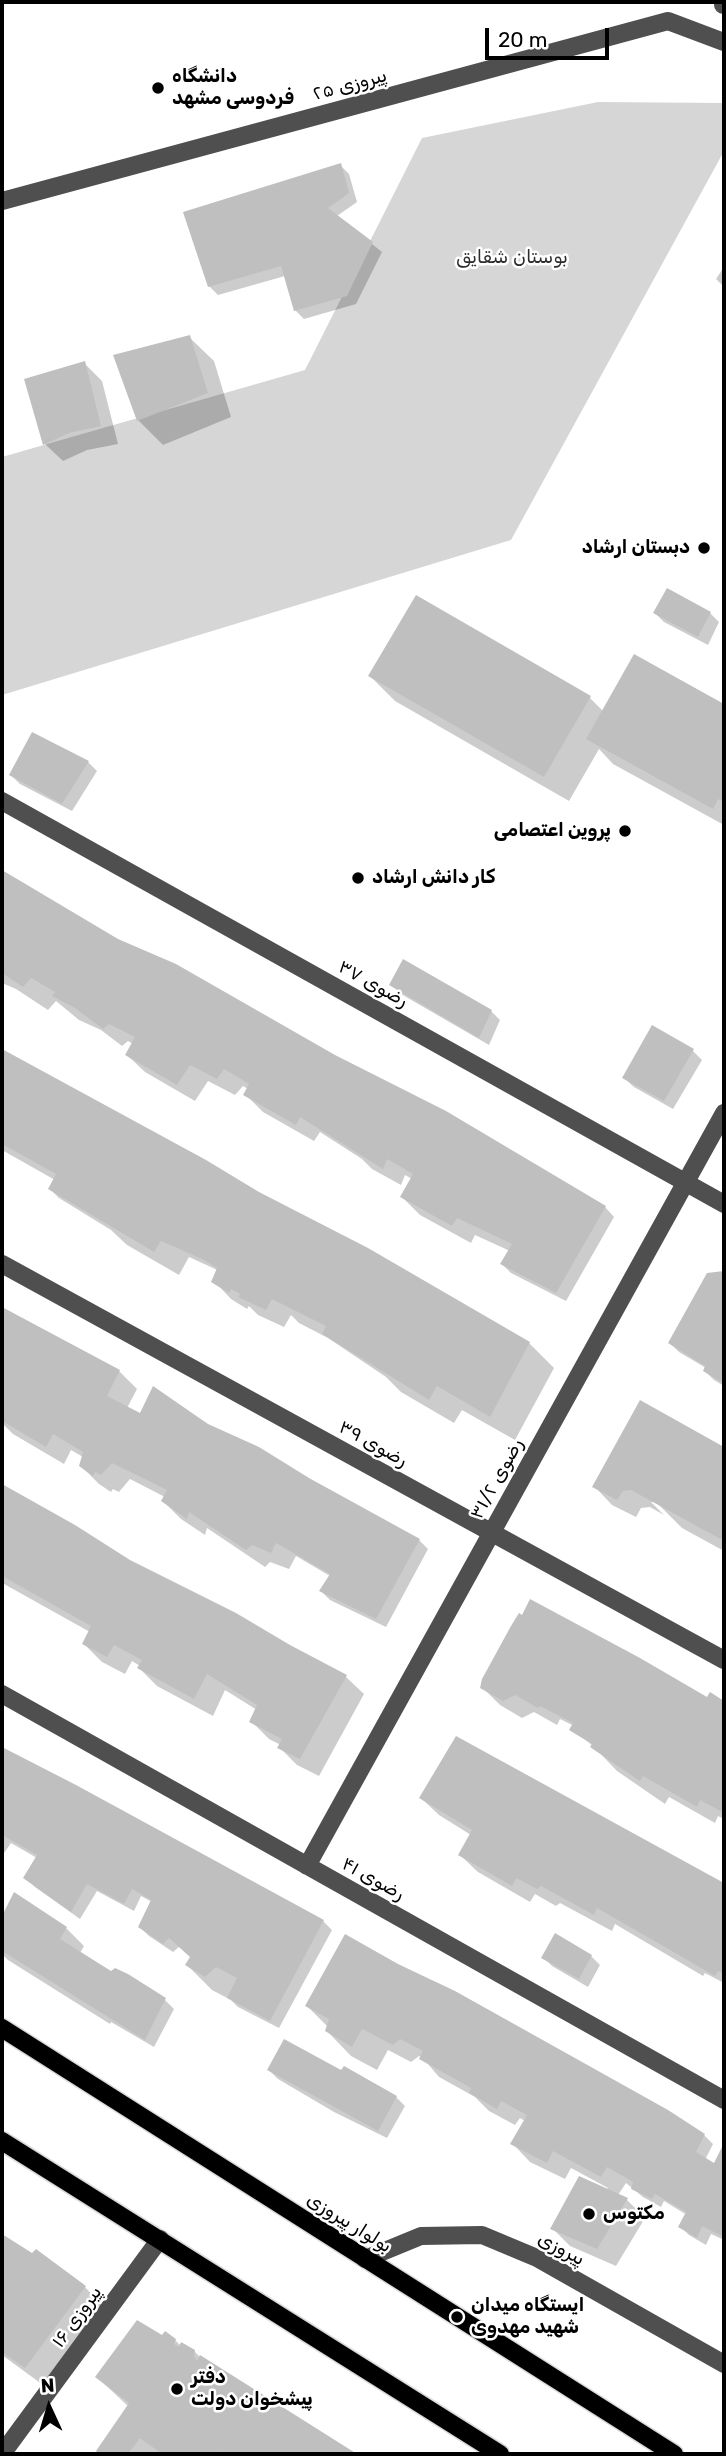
<!DOCTYPE html>
<html>
<head>
<meta charset="utf-8">
<style>
  body { margin:0 }
  #map { position:relative; width:726px; height:2456px; overflow:hidden; background:#fff; font-family:Rubik,sans-serif }
  canvas { display:block }
  .frame { position:absolute; inset:0; border:4px solid #000; pointer-events:none }
  .north { position:absolute; left:14px; top:2372px; width:70px; height:70px; -webkit-text-stroke:5px #fff; paint-order:stroke; rotate:356deg; font-size:19px; font-weight:700; line-height:28px; text-align:center; color:#000 }
  .north::after { content:''; display:block; margin:auto; width:24px; height:32px; background:#000; clip-path:polygon(50% 0,100% 100%,50% 72%,0 100%) }
  .scale { position:absolute; left:485px; top:28px; width:124px; height:32px; box-sizing:border-box; border:4px solid #000; border-top:0; padding-left:9px; font-size:21px; line-height:24px; white-space:nowrap; color:#000; -webkit-text-stroke:5px #fff; paint-order:stroke }
</style>
</head>
<body>
<div id="map">
<canvas width="726" height="2456"></canvas>
<div class="frame"></div>
<div class="north">N</div>
<div class="scale">20 m</div>
</div>
<script>
const context = document.querySelector('canvas').getContext('2d');
context.lineJoin = 'round';
function paint(path, color) { context.fillStyle = color; context.fill(path, 'evenodd'); }
const shape = rows => new Path2D(rows.map(r => 'M' + r).join(''));
function strokePath(path, color, width, dash) { context.strokeStyle = color; context.lineWidth = width; context.lineCap = dash ? 'butt' : 'round'; context.setLineDash(dash || []); context.stroke(path); }
function write(font, color, halo, rows, align = 'center') {
  context.font = font + ' Rubik,Vazirmatn,sans-serif'; context.lineWidth = 5; context.setLineDash([]); context.textBaseline = 'middle'; context.strokeStyle = halo; context.fillStyle = color; for (const [text, x, y, turn = 0] of rows) {
    context.save(); context.translate(x, y); context.rotate((+turn || 0) * Math.PI / 180); context.textAlign = isNaN(turn) ? turn : align; if (halo) context.strokeText(text, 0, 0); context.fillText(text, 0, 0); context.restore();
  }
}
const green = shape([
  [598,102,724,103,724,151,511,540,2,695,2,457,305,370,422,138]
]);
const shadow = shape([
  [340,165,349,174,357,202,337,216,382,252,356,304,304,319,295,310,285,276,218,295,209,286],
  [724,267,724,287,716,279],
  [189,337,214,361,231,417,163,445,138,420],
  [84,363,102,381,118,444,87,450,63,461,45,444],
  [417,598,590,698,604,712,634,657,724,706,724,825,613,764,599,749,569,801,395,701,370,676],
  [655,613,710,613,719,622,708,645,664,622],
  [32,734,88,762,97,771,72,811,20,784,11,775],
  [2,872,120,942,605,1207,614,1217,566,1301,511,1273,502,1264,510,1251,475,1235,471,1243,420,1215,402,1197,412,1179,405,1175,401,1185,372,1169,362,1159,320,1132,314,1141,263,1112,245,1094,248,1089,243,1086,235,1095,208,1081,195,1101,145,1072,127,1055,133,1044,128,1041,122,1046,101,1030,79,1020,56,1001,48,1010,16,989,2,983],
  [392,985,491,1011,500,1020,489,1045,401,994],
  [653,1027,693,1051,702,1060,673,1109,634,1087,624,1078],
  [2,1051,529,1343,554,1368,515,1440,462,1410,454,1423,401,1392,386,1377,328,1338,299,1323,291,1315,284,1327,258,1315,249,1306,247,1309,231,1299,214,1281,219,1271,213,1268,189,1257,179,1275,127,1245,111,1230,59,1198,50,1189,55,1180,2,1150],
  [724,1273,724,1386,714,1380,705,1371,706,1368,679,1352,670,1343,708,1275],
  [2,1309,119,1371,137,1389,127,1408,141,1415,207,1426,419,1540,428,1549,386,1627,330,1600,321,1591,330,1576,296,1556,289,1569,270,1562,265,1567,207,1528,205,1535,181,1519,163,1501,165,1497,130,1479,119,1492,113,1489,111,1492,99,1484,81,1466,83,1457,71,1450,64,1464,13,1434,2,1423],
  [641,1403,724,1449,724,1551,682,1528,656,1502,651,1502,664,1515,650,1507,641,1508,636,1517,612,1505,595,1487],
  [2,1486,74,1527,129,1562,346,1677,364,1694,319,1776,297,1765,280,1748,281,1745,269,1739,251,1721,257,1710,225,1690,213,1716,157,1686,139,1668,140,1666,132,1661,125,1674,102,1662,84,1644,90,1632,4,1584,2,1581],
  [482,1687,707,1700,710,1695,724,1703,724,1819,718,1816,715,1823,669,1797,665,1804,617,1771,593,1746,572,1729,574,1726,560,1719,557,1725,534,1712,522,1718,500,1705],
  [456,1738,724,1885,724,1983,705,1973,703,1976,615,1924,612,1931,560,1903,556,1906,535,1894,530,1902,478,1872,460,1855,471,1835,439,1815,421,1798],
  [2,1749,323,1921,332,1930,279,2028,238,2007,231,2000,212,1990,187,1965,192,1957,180,1946,173,1952,149,1936,140,1927,152,1902,141,1896,134,1911,97,1891,80,1919,35,1887,26,1878,37,1858,11,1843,2,1856],
  [15,1895,66,1928,84,1946,80,1953,111,1973,165,2000,174,2009,154,2047,111,2022,110,2024,8,1960,2,1954,2,1920],
  [591,1956,600,1965,588,1987,552,1966,543,1957],
  [307,2006,704,2135,713,2144,705,2160,714,2165,724,2147,724,2240,711,2234,706,2245,689,2235,680,2226,687,2215,664,2201,661,2207,643,2197,626,2183,618,2195,627,2200,645,2218,616,2266,570,2246,552,2228,608,2188,571,2168,565,2179,530,2162,513,2144,525,2121,520,2118,515,2125,489,2111,475,2097,439,2077,422,2057,419,2056,411,2062,388,2050,377,2070,351,2056,327,2031,328,2027],
  [269,2070,396,2097,405,2106,387,2138,334,2112,278,2079],
  [2,2236,85,2287,102,2305,43,2385,2,2355],
  [162,2337,175,2340,181,2346,194,2351,202,2359,352,2454,101,2454,98,2451,129,2407,97,2377]
]);
const building = shape([
  [341,163,349,193,328,208,373,242,347,296,294,311,281,266,208,287,183,212],
  [190,335,208,393,137,421,113,355],
  [85,361,101,426,69,433,43,445,24,379],
  [667,588,711,612,698,637,653,613],
  [416,595,591,696,544,777,368,676],
  [634,654,724,704,724,802,718,799,713,809,586,739],
  [32,732,89,761,62,804,9,775],
  [2,870,118,939,176,964,335,1055,446,1111,606,1206,556,1293,500,1264,512,1244,457,1218,452,1226,400,1197,413,1174,387,1159,383,1169,300,1117,296,1125,243,1095,249,1084,224,1069,217,1079,190,1065,177,1085,125,1055,135,1037,109,1024,103,1029,75,1008,52,996,55,992,31,978,23,987,2,973],
  [403,959,492,1010,479,1038,389,985],
  [652,1025,694,1049,664,1101,622,1078],
  [2,1049,206,1160,259,1192,368,1248,530,1342,490,1417,437,1386,429,1400,322,1334,326,1326,272,1299,266,1310,238,1297,240,1294,231,1289,229,1293,211,1282,217,1268,202,1259,161,1241,154,1252,48,1189,56,1174,2,1144],
  [724,1271,724,1376,721,1382,703,1371,705,1366,668,1343,707,1273],
  [2,1307,120,1370,107,1396,140,1413,153,1386,208,1424,259,1447,309,1478,420,1539,376,1619,319,1591,330,1574,276,1543,271,1553,252,1545,246,1550,189,1512,187,1519,161,1501,167,1490,112,1463,101,1475,95,1472,93,1476,79,1466,83,1452,53,1434,46,1447,2,1421],
  [640,1400,724,1447,724,1541,631,1490,623,1491,617,1500,592,1487],
  [2,1484,75,1525,130,1560,236,1613,290,1645,347,1675,300,1759,277,1748,282,1739,249,1722,257,1705,207,1674,194,1699,137,1668,142,1660,114,1645,107,1657,82,1644,91,1626,2,1576],
  [530,1599,640,1658,707,1697,710,1692,724,1701,724,1813,700,1800,697,1807,643,1776,640,1781,590,1747,592,1744,569,1730,573,1723,540,1706,538,1708,515,1695,503,1701,480,1688,482,1679,511,1626,519,1613,522,1615],
  [456,1736,724,1883,724,1974,718,1971,715,1976,597,1908,594,1915,541,1886,537,1889,516,1878,512,1886,458,1855,472,1830,419,1798],
  [2,1747,76,1785,324,1920,270,2021,227,1998,237,1978,216,1967,205,1977,185,1965,190,1957,169,1938,163,1944,138,1927,151,1900,132,1889,124,1904,87,1884,71,1912,23,1878,37,1855,2,1835],
  [14,1892,67,1927,60,1939,111,1971,115,1968,128,1974,166,1998,145,2040,2,1951,2,1916],
  [555,1933,592,1955,579,1979,541,1958],
  [345,1934,398,1964,455,1991,668,2110,705,2134,696,2152,714,2163,724,2143,724,2237,702,2226,697,2238,678,2227,686,2212,655,2194,652,2199,631,2189,633,2182,607,2167,601,2177,553,2151,547,2163,510,2144,527,2115,501,2101,497,2109,469,2093,471,2088,419,2059,423,2051,400,2039,393,2045,362,2029,352,2047,325,2031,329,2019,305,2006],
  [284,2039,341,2070,344,2066,397,2096,378,2131,267,2070],
  [579,2176,628,2198,597,2249,550,2229],
  [2,2234,32,2253,36,2249,86,2286,25,2368,2,2352],
  [137,2320,162,2335,165,2331,176,2339,174,2344,179,2347,181,2342,195,2350,194,2357,197,2361,200,2355,357,2454,220,2454,216,2451,214,2454,162,2454,140,2438,128,2454,99,2454,96,2451,129,2403,95,2377]
]);
const minor = shape([
  [723,5,724,5],
  [2,201,668,21,724,42],
  [2,801,724,1204],
  [2,1264,724,1660],
  [2,1694,724,2100],
  [307,1866,724,1113],
  [365,2259,421,2236,482,2235,537,2258,724,2364],
  [2,2454,160,2239]
]);
const major = shape([
  [2,2028,674,2454],
  [2,2141,500,2454]
]);
const markers = [
  [158,88,7,"#000"],
  [704,548,7,"#000"],
  [625,831,7,"#000"],
  [358,878,7,"#000"],
  [589,2214,7,"#000"],
  [457,2317,7,"#000"],
  [177,2389,7,"#000"]
];
const poiNames = [
  ["دانشگاه",172,77],
  ["فردوسی مشهد",172,99],
  ["دبستان ارشاد",690,548,"right"],
  ["پروین اعتصامی",611,831,"right"],
  ["کار دانش ارشاد",372,878],
  ["مکتوس",603,2214],
  ["ایستگاه میدان",471,2306],
  ["شهید مهدوی",471,2328],
  ["دفتر",191,2378],
  ["پیشخوان دولت",191,2400]
];
const streetNames = [
  ["پیروزی ۲۵",350,85,-15],
  ["رضوی ۳۷",373,984,29],
  ["رضوی ۳۹",373,1444,29],
  ["رضوی ۳۱/۲",497,1479,-61],
  ["رضوی ۴۱",373,1879,29],
  ["بولوار پیروزی",349,2223,32],
  ["پیروزی",561,2249,28],
  ["پیروزی ۱۶",77,2317,-54]
];
const parkNames = [
  ["بوستان شقایق",512,258]
];
paint(green, '#d6d6d6');
paint(shadow, '#0003');
paint(building, '#bfbfbf');
strokePath(major, '#dbdbdb', 21);
strokePath(minor, '#4f4f4f', 18);
strokePath(major, '#000', 18);
for (const [x, y, r, color] of markers) { const dot = new Path2D(); dot.arc(x, y, r, 0, 2 * Math.PI); context.fillStyle = color; context.fill(dot); strokePath(dot, '#fff', 2.5); }
write('bold 19px', '#000', '#fff', poiNames, 'left');
write('19px', '#000', '#fff', streetNames);
write('19px', '#2d2d2d', '#fff', parkNames);
</script>
</body>
</html>
